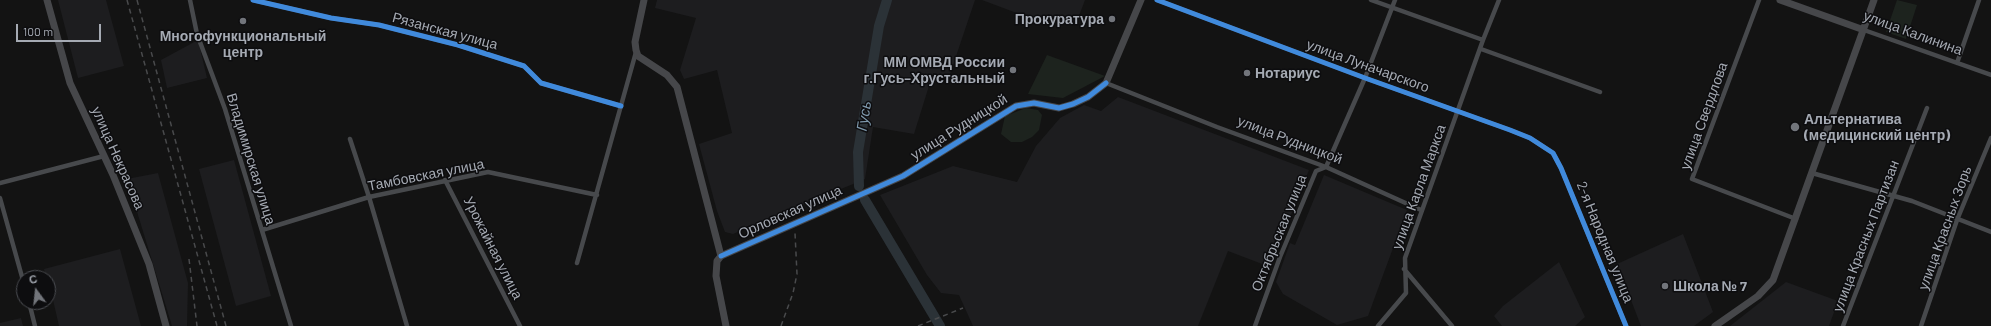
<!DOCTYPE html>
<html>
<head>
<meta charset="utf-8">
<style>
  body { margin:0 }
  #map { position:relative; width:1991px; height:326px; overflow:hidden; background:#131313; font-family:Barlow,sans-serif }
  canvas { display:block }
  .north { position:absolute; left:16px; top:270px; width:40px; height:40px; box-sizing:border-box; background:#0d0d0f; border:1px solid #4a4c51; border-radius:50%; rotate:345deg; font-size:11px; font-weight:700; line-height:16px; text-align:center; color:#a5aab3 }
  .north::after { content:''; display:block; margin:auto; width:14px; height:18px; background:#72757b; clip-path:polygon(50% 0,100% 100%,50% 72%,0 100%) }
  .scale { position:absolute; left:16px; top:24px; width:85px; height:18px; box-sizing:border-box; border:2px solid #a5aab3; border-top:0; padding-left:5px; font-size:12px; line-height:14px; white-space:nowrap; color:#a5aab3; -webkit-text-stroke:3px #0d0d0f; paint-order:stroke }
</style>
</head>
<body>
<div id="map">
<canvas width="1991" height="326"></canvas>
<div class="north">С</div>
<div class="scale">100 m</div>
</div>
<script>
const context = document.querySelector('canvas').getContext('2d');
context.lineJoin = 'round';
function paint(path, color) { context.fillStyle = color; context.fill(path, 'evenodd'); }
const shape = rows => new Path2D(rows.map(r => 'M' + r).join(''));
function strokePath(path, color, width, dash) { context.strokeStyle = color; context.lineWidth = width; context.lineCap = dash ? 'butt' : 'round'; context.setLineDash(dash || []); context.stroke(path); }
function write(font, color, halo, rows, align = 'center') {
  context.font = font + ' Barlow,sans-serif'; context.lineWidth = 3; context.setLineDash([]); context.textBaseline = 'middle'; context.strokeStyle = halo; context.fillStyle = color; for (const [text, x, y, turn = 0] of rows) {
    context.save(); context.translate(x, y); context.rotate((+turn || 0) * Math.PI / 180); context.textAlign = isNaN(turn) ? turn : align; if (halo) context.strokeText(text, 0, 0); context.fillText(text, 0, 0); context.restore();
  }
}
const built = shape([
  [58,0,106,0,124,66,78,78],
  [657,0,975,0,949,77,933,73,914,134,873,127,865,179,733,234,725,232,717,211,699,144,732,133,717,70,684,79,680,70,696,18,655,8],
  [982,0,1085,0,1076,24,1061,18,1058,23,1040,17,1038,21],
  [198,40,207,78,167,88,161,60],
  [1118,97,1309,170,1270,267,1228,251,1198,326,973,326,959,295,941,293,927,275,880,195,953,166,1017,182,1036,146,1060,118,1084,105,1101,111],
  [234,160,271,296,236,306,199,169],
  [158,173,188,283,187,326,172,326,127,179],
  [1324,175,1407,210,1368,316,1337,325,1283,294,1276,282,1290,243,1295,245],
  [1683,234,1713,312,1694,326,1641,326,1617,264],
  [120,249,141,326,59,326,48,278,46,278,44,269],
  [1559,262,1585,317,1575,326,1502,326,1494,316,1503,306],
  [1786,282,1838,301,1829,326,1730,326],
  [21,318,23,326,0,326,0,323]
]);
const green = shape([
  [1897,0,1917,5,1906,39,1886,32],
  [1047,55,1105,76,1063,98,1028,94],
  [1026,108,1038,110,1042,115,1039,130,1032,137,1022,142,1011,142,1001,134,1005,116]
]);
const river = shape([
  [859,186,858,152,879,26,887,0],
  [865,200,940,326]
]);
const street = shape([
  [190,0,197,34,225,109,291,326],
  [253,0,331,18,379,25,458,45,524,66,541,83,621,106],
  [1157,0,1365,78,1510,130,1530,138,1553,153,1561,168,1626,326],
  [1371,0,1483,40],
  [1759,0,1692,179,1796,219],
  [1864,30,1991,75],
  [1481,49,1600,92],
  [1957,63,1979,0],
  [1106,83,1217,127,1326,167,1421,210],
  [350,139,369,197,407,326],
  [1812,173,1912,201,1991,232],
  [445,180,520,326],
  [0,183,104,156],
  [0,198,24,284],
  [262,230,369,197,488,172,597,195],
  [577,263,636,52],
  [1404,269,1452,326],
  [29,302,35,326],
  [1255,326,1280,257,1316,171,1326,167,1365,78,1395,0],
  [1378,326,1406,293,1405,258,1483,40,1499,0],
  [1843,326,1927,108],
  [1921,326,1957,220,1991,138]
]);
const secondary = shape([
  [47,0,70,83,113,175,149,264,166,326],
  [644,0,635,42,636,50,638,56,667,75,677,87,721,256],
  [1780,0,1864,30],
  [721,256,903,176,1016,106,1034,103,1059,108,1073,104,1088,97,1106,83,1141,0],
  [721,256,717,261,716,276,726,326],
  [1715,326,1758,296,1773,280,1874,0]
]);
const rail = shape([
  [127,0,217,326],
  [137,0,226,326],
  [189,259,197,326],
  [781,326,793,293,797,274,795,233],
  [918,326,963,308]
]);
const cycleway = shape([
  [253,0,331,18,379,25,458,45,524,66,541,83,621,106],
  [1157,0,1365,78,1510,130,1530,138,1553,153,1561,168,1626,326],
  [721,256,903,176,1016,106,1034,103,1059,108,1073,104,1088,97,1106,83]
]);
const markers = [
  [1112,19,4,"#72757b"],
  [243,21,4,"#72757b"],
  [1013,70,4,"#72757b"],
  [1247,73,4,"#72757b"],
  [1795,127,5,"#72757b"],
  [1665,286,4,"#72757b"]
];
const poiNames = [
  ["Прокуратура",1104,19,"right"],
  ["Многофункциональный",243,36,"center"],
  ["центр",243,52,"center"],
  ["ММ ОМВД России",1005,62,"right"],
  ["г.Гусь–Хрустальный",1005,78,"right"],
  ["Нотариус",1255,73],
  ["Альтернатива",1804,119],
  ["(медицинский центр)",1804,135],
  ["Школа № 7",1673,286]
];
const streetNames = [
  ["Рязанская улица",445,31,15],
  ["улица Калинина",1913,33,20],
  ["улица Луначарского",1368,66,20],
  ["улица Свердлова",1704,116,-70],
  ["улица Рудницкой",959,127,-32],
  ["улица Рудницкой",1290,140,21],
  ["улица Некрасова",118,158,66],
  ["Владимирская улица",251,159,73],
  ["Тамбовская улица",426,175,-11],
  ["улица Карла Маркса",1419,187,-70],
  ["Орловская улица",790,212,-24],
  ["улица Красных Зорь",1945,228,-70],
  ["Октябрьская улица",1279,233,-68],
  ["улица Красных Партизан",1866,236,-69],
  ["2-я Народная улица",1605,242,68],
  ["Урожайная улица",493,248,63]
];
const waterNames = [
  ["Гусь",864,116,-81]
];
paint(built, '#1d1d1f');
paint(green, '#1d231e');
strokePath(river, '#2b3237', 10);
strokePath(street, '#47494c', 4.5);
strokePath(secondary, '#46474a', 7);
strokePath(rail, '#494a4c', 1.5, [5, 4]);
strokePath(cycleway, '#408adc', 5);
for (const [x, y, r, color] of markers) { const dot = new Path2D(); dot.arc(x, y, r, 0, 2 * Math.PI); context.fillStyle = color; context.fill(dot); strokePath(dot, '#0d0d0f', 1.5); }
write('bold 14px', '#a5aab3', '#0d0d0f', poiNames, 'left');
write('14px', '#a5aab3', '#0d0d0f', streetNames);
write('italic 15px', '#7e98ac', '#0d0d0f', waterNames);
</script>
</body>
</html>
